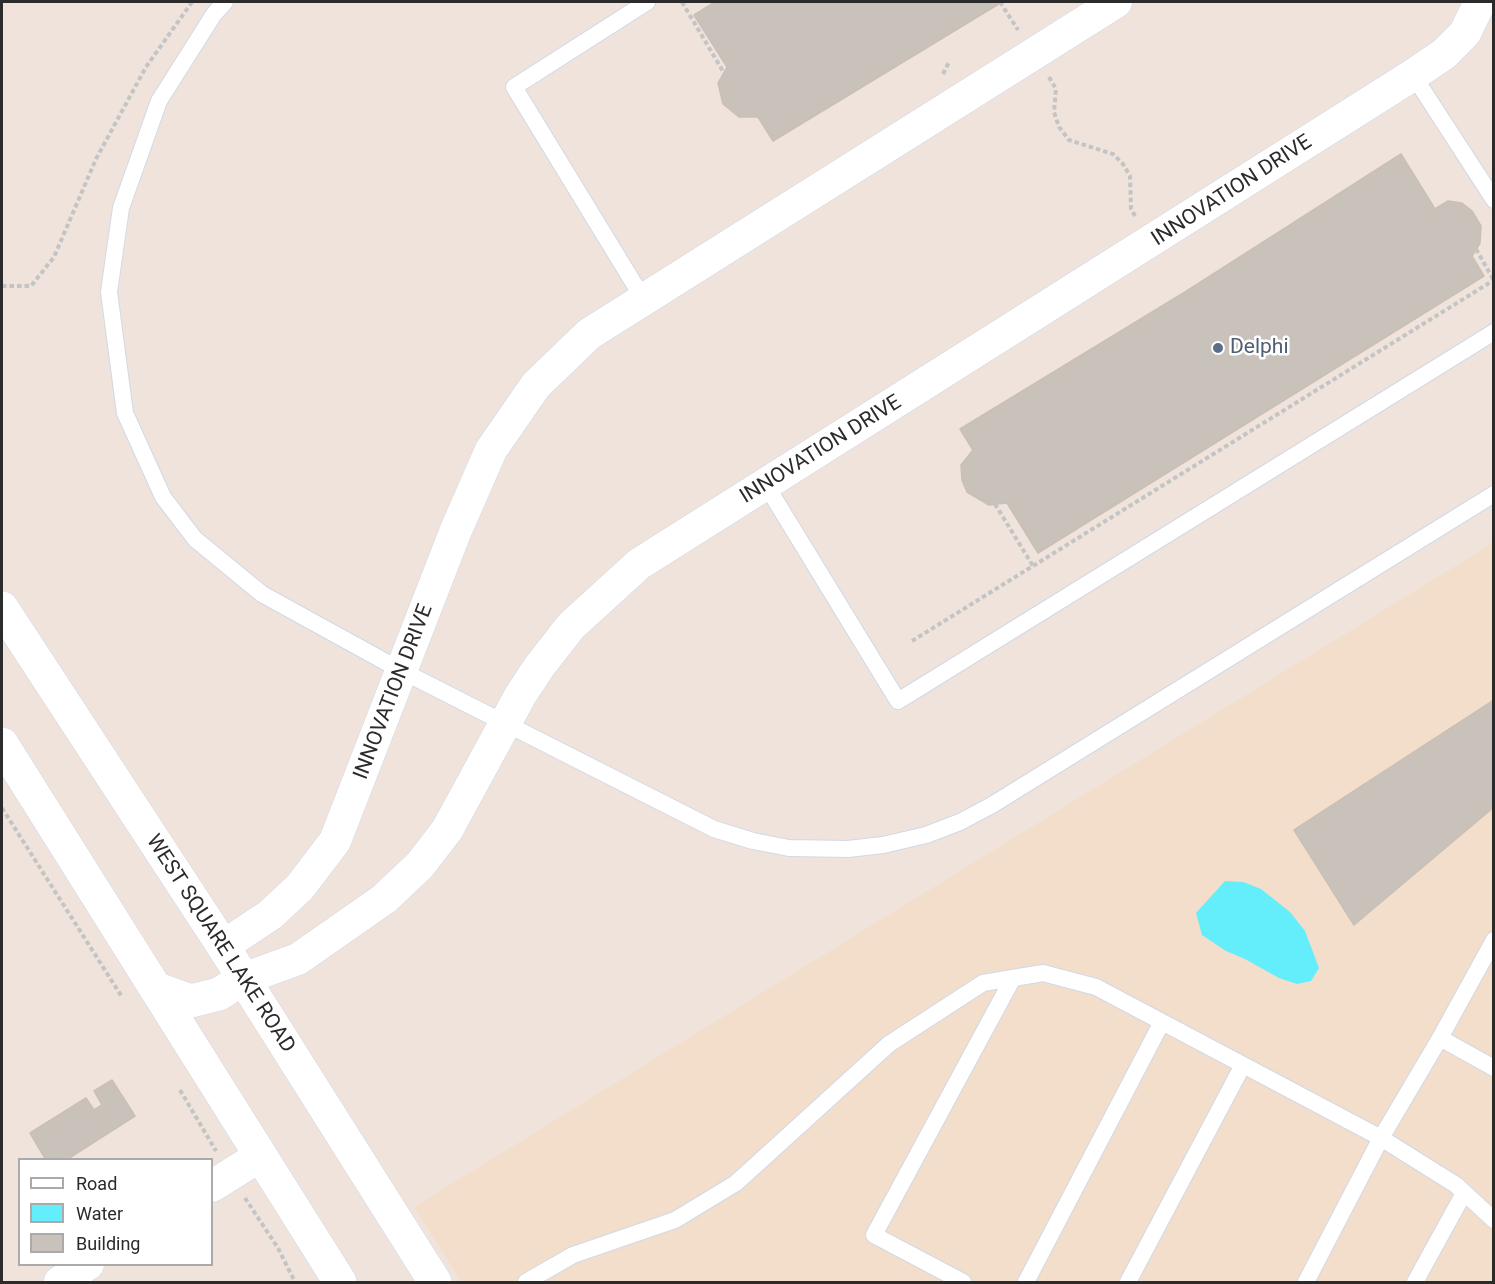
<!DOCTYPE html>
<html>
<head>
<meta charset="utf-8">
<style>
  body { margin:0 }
  #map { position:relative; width:1495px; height:1284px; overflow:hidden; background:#efe3dc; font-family:Roboto,sans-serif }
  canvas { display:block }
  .frame { position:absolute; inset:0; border:3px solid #2b2b2b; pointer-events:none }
  .legend { position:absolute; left:18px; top:1158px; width:195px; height:108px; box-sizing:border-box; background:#fff; border:2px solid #aaa; margin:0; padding:8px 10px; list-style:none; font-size:18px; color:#2b2b2b }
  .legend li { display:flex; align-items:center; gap:12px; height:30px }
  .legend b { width:30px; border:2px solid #aaa }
</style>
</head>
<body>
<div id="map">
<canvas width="1495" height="1284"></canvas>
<div class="frame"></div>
<ul class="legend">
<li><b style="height:8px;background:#fff"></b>Road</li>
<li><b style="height:16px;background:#64eefc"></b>Water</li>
<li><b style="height:16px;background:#c9c2bb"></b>Building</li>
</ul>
</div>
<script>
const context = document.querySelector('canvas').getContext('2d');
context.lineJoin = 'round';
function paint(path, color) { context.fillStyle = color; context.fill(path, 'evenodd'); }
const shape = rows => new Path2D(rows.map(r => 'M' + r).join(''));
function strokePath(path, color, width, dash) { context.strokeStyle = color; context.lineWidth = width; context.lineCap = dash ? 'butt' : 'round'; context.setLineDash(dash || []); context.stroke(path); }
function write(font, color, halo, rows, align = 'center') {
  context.font = font + ' Roboto,sans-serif'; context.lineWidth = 5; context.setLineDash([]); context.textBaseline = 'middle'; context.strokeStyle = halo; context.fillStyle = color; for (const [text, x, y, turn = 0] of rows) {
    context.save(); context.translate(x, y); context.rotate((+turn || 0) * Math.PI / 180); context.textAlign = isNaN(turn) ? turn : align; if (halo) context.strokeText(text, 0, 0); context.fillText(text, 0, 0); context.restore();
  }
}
const education = shape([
  [1493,543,1493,1282,462,1282,414,1207]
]);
const water = shape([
  [1225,881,1243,882,1261,889,1290,912,1305,931,1319,968,1311,981,1297,984,1279,978,1245,959,1226,951,1202,935,1196,913]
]);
const building = shape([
  [715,2,1002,2,773,141,758,117,739,117,723,104,718,83,727,67,694,15,715,2],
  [1401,154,1435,209,1448,201,1462,203,1472,211,1481,226,1480,243,1472,256,1484,276,1038,553,1007,503,989,505,967,492,962,480,961,465,973,450,960,429,1185,292,1401,154],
  [1494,700,1494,807,1354,925,1294,830,1494,700],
  [112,1080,135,1116,66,1160,46,1160,30,1133,86,1098,94,1110,102,1105,94,1091,112,1080]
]);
const path = shape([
  [682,2,724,73],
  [1000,2,1018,30],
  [943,74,949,62],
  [1049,77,1056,89,1054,112,1059,127,1069,140,1113,154,1123,164,1130,176,1131,209,1135,216],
  [1476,249,1493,279],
  [2,286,31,286,54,257,96,159,146,67,192,2],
  [995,504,1033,566],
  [912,641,1494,280],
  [2,808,122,997],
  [180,1090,216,1151],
  [245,1198,278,1248,295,1282]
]);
const lane = shape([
  [225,2,214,14,159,101,121,208,109,292,125,413,163,497,195,539,262,594,402,671,714,829,753,841,789,848,848,849,883,845,926,835,960,822,992,805,1494,494],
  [1413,75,1494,200],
  [644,300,514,87,647,2],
  [766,485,898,701,1494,332],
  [1440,1038,1494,1068],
  [526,1282,573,1255,675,1220,736,1183,889,1044,983,983,1043,973,1096,987,1381,1138,1456,1185,1494,1220],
  [963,1282,874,1235,1013,978],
  [1026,1282,1162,1022],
  [1128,1282,1243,1065],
  [1306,1282,1381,1138,1440,1038,1494,940],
  [1415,1282,1464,1193]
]);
const street = shape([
  [223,946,270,915,300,887,335,841,456,530,491,450,536,385,589,334,1116,2],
  [243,979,298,959,384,899,420,865,447,830,520,696,539,667,571,626,639,564,1413,75,1444,54,1465,33,1480,2],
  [212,1186,260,1156],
  [60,1282,88,1264]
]);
const secondary = shape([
  [2,608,223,946,435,1282],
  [2,744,340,1282],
  [155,988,191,1001,219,994,243,979]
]);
const markers = [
  [1218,348,6,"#5c6f8a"]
];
const streetNames = [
  ["INNOVATION DRIVE",1232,191,-33],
  ["INNOVATION DRIVE",821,450,-32],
  ["INNOVATION DRIVE",394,692,-69],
  ["WEST SQUARE LAKE ROAD",220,944,57]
];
const serviceNames = [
  ["Delphi",1230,348]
];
paint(education, '#f2deca');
paint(water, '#64eefc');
paint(building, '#c9c2bb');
strokePath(building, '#cbbfb5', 1.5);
strokePath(lane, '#d1d9e6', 18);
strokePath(street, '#d1d9e6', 33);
strokePath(secondary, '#d1d9e6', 34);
strokePath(path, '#c4c4c4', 4, [4.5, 3]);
strokePath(lane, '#fff', 16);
strokePath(street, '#fff', 32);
strokePath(secondary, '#fff', 33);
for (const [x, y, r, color] of markers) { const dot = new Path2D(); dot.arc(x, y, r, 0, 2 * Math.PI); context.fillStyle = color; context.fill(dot); strokePath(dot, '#fff', 2); }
write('21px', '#2b2b2b', '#fff', streetNames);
write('21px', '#4e5e75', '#fff', serviceNames, 'left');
</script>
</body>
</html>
